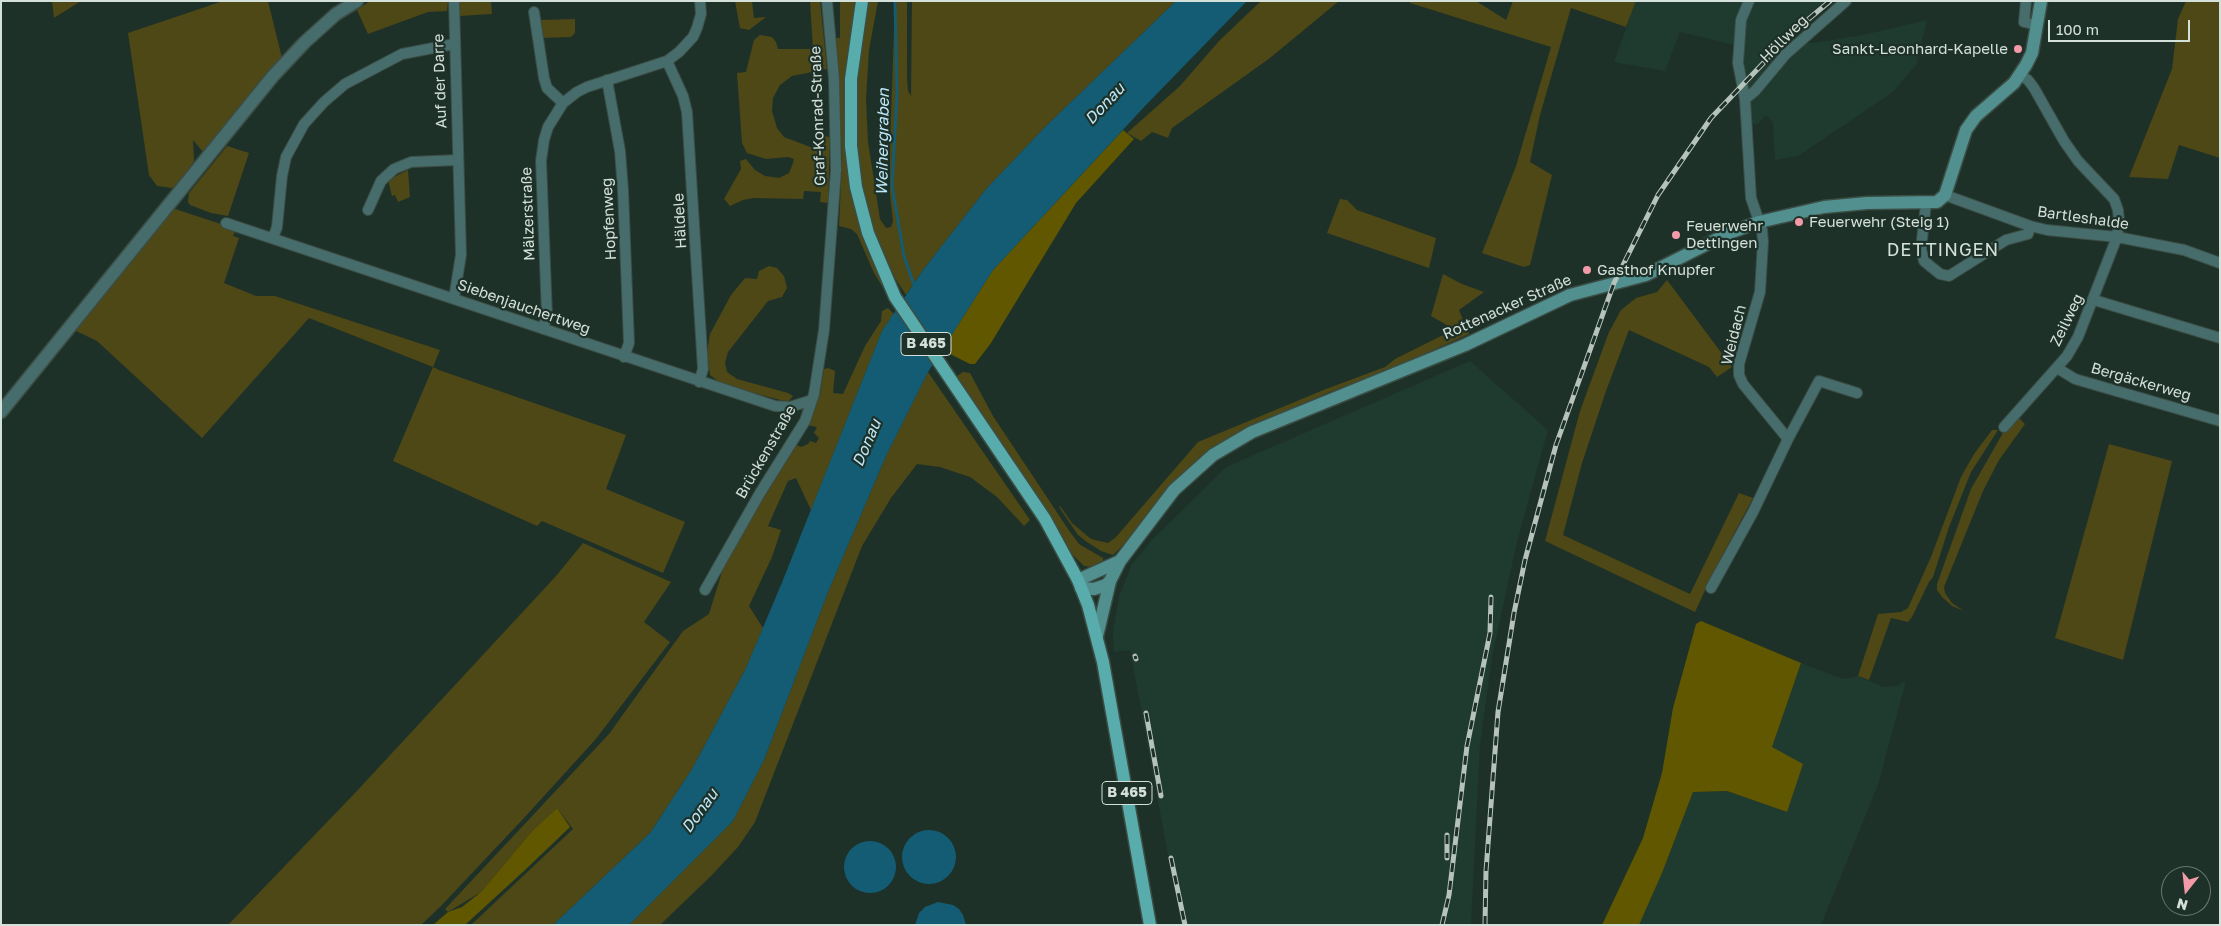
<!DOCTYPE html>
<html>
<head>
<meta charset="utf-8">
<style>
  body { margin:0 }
  #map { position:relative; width:2221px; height:926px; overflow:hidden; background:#1e3128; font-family:"Golos Text",sans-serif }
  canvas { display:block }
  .frame { position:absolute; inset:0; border:2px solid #d4e0da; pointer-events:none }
  .north { position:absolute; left:2161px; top:866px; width:50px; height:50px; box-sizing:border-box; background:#1e3128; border:1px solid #67776f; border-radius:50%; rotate:196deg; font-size:14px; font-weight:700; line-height:20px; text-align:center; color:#d4e0da }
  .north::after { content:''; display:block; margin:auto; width:18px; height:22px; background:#f39aa8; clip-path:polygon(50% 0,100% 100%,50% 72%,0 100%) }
  .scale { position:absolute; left:2048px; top:20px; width:142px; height:22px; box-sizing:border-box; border:2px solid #d4e0da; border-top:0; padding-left:6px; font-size:15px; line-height:18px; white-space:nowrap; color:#d4e0da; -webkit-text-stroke:4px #1e3128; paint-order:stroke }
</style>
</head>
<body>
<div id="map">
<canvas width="2221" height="926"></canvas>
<div class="frame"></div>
<div class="north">N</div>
<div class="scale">100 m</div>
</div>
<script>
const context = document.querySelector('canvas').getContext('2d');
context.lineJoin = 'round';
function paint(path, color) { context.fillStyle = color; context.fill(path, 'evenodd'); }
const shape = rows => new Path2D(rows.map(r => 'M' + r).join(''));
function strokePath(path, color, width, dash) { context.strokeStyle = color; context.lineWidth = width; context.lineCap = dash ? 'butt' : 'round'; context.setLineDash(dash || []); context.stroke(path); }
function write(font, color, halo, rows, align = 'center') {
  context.font = font + ' "Golos Text",sans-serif'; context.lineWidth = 4.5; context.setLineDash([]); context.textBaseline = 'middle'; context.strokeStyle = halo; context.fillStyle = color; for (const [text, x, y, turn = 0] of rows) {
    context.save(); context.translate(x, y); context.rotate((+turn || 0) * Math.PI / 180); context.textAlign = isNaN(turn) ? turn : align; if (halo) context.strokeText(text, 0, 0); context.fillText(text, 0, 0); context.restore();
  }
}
const built = shape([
  [1636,1,1825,1,1788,32,1805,43,1813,43,1863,35,1927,20,1916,65,1893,92,1798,156,1775,160,1773,123,1766,115,1757,125,1749,121,1748,89,1744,71,1743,47,1680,32,1665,71,1614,62],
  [1470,361,1548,430,1517,542,1492,657,1480,744,1471,925,1181,925,1130,650,1114,652,1113,633,1119,596,1132,564,1152,540,1226,467],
  [1801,663,1843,679,1858,676,1883,687,1897,686,1906,681,1878,785,1821,925,1639,925,1662,873,1693,792,1727,791,1787,812,1772,747]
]);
const green = shape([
  [52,1,81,1,54,18],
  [223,1,268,1,282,58,204,153,193,140,194,161,179,184,172,188,157,186,149,175,128,33],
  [370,1,448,1,447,11,428,12,368,34,357,10],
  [460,1,491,1,492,14,459,16],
  [735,1,752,1,754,18,766,17,749,30,740,28],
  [810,1,820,1,827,69,792,76,780,85,773,98,772,111,777,128,784,137,813,148,824,136,830,137,828,203,820,202,821,192,804,191,803,199,754,198,743,200,730,206,724,199,741,169,740,161,746,159,755,170,765,176,779,178,789,173,793,163,794,159,788,157,766,159,747,153,742,143,737,73,746,72,754,40,760,35,772,37,776,42,778,49,813,49],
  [842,1,855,1,844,108,847,167,857,216,868,253,890,299,874,273,857,234,851,229,839,226,842,162,836,38,840,38,840,3],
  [869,1,878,1,869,50,866,99,868,142,880,219,886,228,891,227,893,221,890,195,890,146,895,1,907,1,907,79,908,91,911,96,912,1,1176,1,1045,127,986,189,923,270,906,295,895,278,874,232,862,191,857,152,857,92,861,47],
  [1261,1,1339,1,1270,58,1172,128,1168,138,1152,132,1141,141,1127,133,1180,86,1219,41],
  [1410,1,1476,1,1506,20,1513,1,1636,1,1626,27,1571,8,1540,115,1530,162,1552,175,1530,265,1524,267,1482,253,1516,166,1551,47,1410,3],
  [2186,1,2220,1,2220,158,2179,145,2168,179,2129,177,2172,69,2178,19],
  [575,19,575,33,571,37,541,38,539,20],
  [227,146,249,153,228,216,211,213,190,205,188,202,189,193],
  [408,170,410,197,398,202,395,195,392,196,388,180],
  [1340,199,1347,200,1357,210,1436,238,1429,268,1327,233],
  [172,208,236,229,233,236,239,238,224,283,256,296,275,296,440,350,433,367,439,370,626,435,606,489,685,522,663,573,542,521,537,526,393,461,433,367,309,318,202,438,97,341,74,330],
  [769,266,777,268,784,276,787,288,782,297,768,301,728,352,725,363,727,372,737,379,788,393,793,396,788,402,723,385,710,375,707,354,710,334,731,295,745,278,757,279,759,271],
  [1443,274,1462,284,1484,292,1459,310,1469,334,1393,368,1327,393,1255,425,1212,448,1175,482,1130,538,1113,555,1101,551,1087,542,1078,535,1059,507,1060,506,1072,523,1091,539,1108,543,1116,537,1198,442,1326,389,1385,367,1395,359,1447,333,1450,327,1431,316],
  [1667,280,1732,367,1717,377,1709,367,1629,330,1606,391,1582,463,1563,535,1690,594,1739,493,1753,498,1715,569,1695,612,1545,541,1580,411,1609,332,1621,310,1636,298,1657,292],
  [888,308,894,314,882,331,811,510,796,478,788,481,768,526,781,530,772,557,749,606,763,628,746,668,692,769,650,833,553,925,471,925,573,829,557,808,533,830,481,892,448,912,445,909,609,734,683,631,709,614,725,562,794,444,801,447,808,444,810,441,816,443,819,438,814,433,817,427,807,425,820,394,824,369,828,368,835,371,833,393,843,394,865,346,881,321,882,311],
  [928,372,1030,520,1024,526,997,497,970,477,940,467,917,464,891,498,862,546,755,822,738,847,712,875,660,925,629,925,733,821,764,760,828,592,886,456],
  [963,372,970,373,993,416,1068,529,1079,544,1103,558,1103,562,1099,565,1092,567,1084,566,1073,555,982,418,957,376],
  [2018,417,2025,424,1999,460,1983,491,1944,587,1945,593,1952,603,1964,611,1952,606,1942,597,1937,590,1937,584,1971,489,2004,431],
  [1992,430,1998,430,1971,472,1949,527,1933,577,1929,582,1912,617,1908,622,1891,618,1869,680,1858,676,1878,614,1901,612,1908,608,1931,557,1961,477,1974,454],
  [2109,444,2172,461,2123,660,2055,638],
  [583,543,671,582,644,622,670,642,595,740,524,818,441,906,421,925,228,925,355,793,556,576]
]);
const forest = shape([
  [1123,130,1134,139,1076,203,991,343,975,364,970,364,942,350,993,270],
  [1701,621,1801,663,1772,747,1803,764,1787,812,1727,791,1693,792,1662,873,1639,925,1602,925,1643,838,1662,773,1673,708,1696,624],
  [557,808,570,827,525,870,465,925,433,925,448,912,462,907,481,892,533,830]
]);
const water = shape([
  [1176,1,1247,1,1145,106,993,270,928,372,886,456,828,592,764,760,733,821,629,925,553,925,650,833,692,769,746,668,783,580,882,331,923,270,986,189,1045,127],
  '902 857a27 27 0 1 1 54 0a27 27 0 1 1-54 0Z',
  '844 867a26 26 0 1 1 52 0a26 26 0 1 1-52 0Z',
  [938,902,953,905,959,909,963,915,966,925,915,925,919,913,925,907]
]);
const stream = shape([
  [895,1,897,95,892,186,904,256,914,285]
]);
const minor = shape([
  [454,1,461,255,454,298],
  [2026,1,2024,22,2037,25],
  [534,12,544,78,547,88,563,103],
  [667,61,683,96,687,112,703,369,699,382],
  [607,80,620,151,623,190,629,343,624,357],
  [1745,99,1755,91,1786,54,1846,1],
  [1945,195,2030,226,2047,230,2117,237,2184,250,2220,263],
  [1926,203,1921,249,1924,261,1940,274,1949,276,2006,240,2028,234,2030,226],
  [368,210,381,181,394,169,411,162,458,160],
  [226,223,775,406,790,407,812,400],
  [273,238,277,227,282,176,286,157,304,124,324,102,345,84,402,54,454,44],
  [2094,300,2220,338],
  [543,329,547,315,541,161,544,140,548,127,563,103,577,92,587,87,667,61,679,52,693,37,697,28,701,14,700,1],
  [2057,368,2075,379,2220,421],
  [2004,427,2067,356,2078,337,2117,237,2119,221,2118,210,2114,199,2078,161,2064,141,2034,88,2028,80,2020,75],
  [1788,439,1819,381,1857,393],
  [1711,588,1753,512,1788,439,1743,384,1739,375,1739,364,1760,292,1763,242,1762,230,1751,198,1745,99,1738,63,1741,20,1749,1],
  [705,590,760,493,805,421,814,394,824,330,836,170,834,79,827,1]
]);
const tertiary = shape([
  [1,412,273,76,305,42,336,14,357,1]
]);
const secondary = shape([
  [1078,580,1120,561],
  [1081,588,1094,589,1106,585,1110,581,1120,561,1174,490,1213,455,1252,432,1465,345,1570,295,1646,275,1729,233,1759,222,1824,207,1867,203,1937,202,1945,195,1966,130,1976,116,2014,83,2026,65,2032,53,2041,1],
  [1097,636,1110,581]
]);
const primary = shape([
  [862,1,851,79,851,146,856,187,868,233,895,297,1045,519,1078,580,1088,605,1103,662,1150,925]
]);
const rail = shape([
  [1135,656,1136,659],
  [1146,713,1161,796],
  [1447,835,1447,858],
  [1171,858,1185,925],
  [1442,925,1449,895,1467,746,1490,633,1491,597],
  [1485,925,1486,871,1498,712,1514,613,1525,560,1556,445,1614,283,1658,195,1711,118,1792,33,1830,1]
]);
const markers = [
  [2018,49,5,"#f39aa8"],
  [1799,222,5,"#f39aa8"],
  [1676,235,5,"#f39aa8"],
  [1587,270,5,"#f39aa8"]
];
const shields = [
  [926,344,50],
  [1127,793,50]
];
const shieldNames = [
  ["B 465",926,344],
  ["B 465",1127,793]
];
const streetNames = [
  ["Höllweg",1784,39,-45],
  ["Auf der Darre",440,81,-92],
  ["Graf-Konrad-Straße",818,116,-92],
  ["Mälzerstraße",528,214,-92],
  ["Bartleshalde",2083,218,8],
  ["Hopfenweg",609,219,-93],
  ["Häldele",680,221,-93],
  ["Siebenjauchertweg",524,307,19],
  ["Rottenacker Straße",1507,307,-24],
  ["Zeilweg",2067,320,-64],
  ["Weidach",1734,335,-76],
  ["Bergäckerweg",2141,382,16],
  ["Brückenstraße",766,452,-60]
];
const poiNames = [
  ["Sankt-Leonhard-Kapelle",2008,49,"right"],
  ["Feuerwehr (Steig 1)",1809,222],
  ["Feuerwehr",1686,226],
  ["Dettingen",1686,243],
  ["Gasthof Knupfer",1597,270]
];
const waterNames = [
  ["Donau",1105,104,-47],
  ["Weihergraben",883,142,-89],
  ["Donau",867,443,-67],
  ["Donau",700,811,-54]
];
const quarterNames = [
  ["DETTINGEN",1943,250]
];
paint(built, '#1f3a2e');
paint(green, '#4e4716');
paint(forest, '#615700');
paint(water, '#145c73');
strokePath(stream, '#145c73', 3);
strokePath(minor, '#3b4d44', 12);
strokePath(tertiary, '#3b4d44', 15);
strokePath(secondary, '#3b4d44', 15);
strokePath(primary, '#3b4d44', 15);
strokePath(minor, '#466c6c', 10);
strokePath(tertiary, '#466c6c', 12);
strokePath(secondary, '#51908f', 12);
strokePath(primary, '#58acab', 12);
strokePath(rail, '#b6c3bc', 5);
strokePath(rail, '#1e3128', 3, [9]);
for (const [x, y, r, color] of markers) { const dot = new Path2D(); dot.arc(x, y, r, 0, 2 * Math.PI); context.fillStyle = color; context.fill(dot); strokePath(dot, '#1e3128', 2); }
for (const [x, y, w] of shields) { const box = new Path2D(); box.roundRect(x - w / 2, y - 11.5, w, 23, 4); context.fillStyle = '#1e3128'; context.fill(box); strokePath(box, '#d4e0da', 1); }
write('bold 14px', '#d4e0da', null, shieldNames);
write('15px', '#d4e0da', '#1e3128', streetNames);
write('15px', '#d4e0da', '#1e3128', poiNames, 'left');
write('italic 16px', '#bee8fa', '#1e3128', waterNames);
context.letterSpacing = '1px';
write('18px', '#d4e0da', '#1e3128', quarterNames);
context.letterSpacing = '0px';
</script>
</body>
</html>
